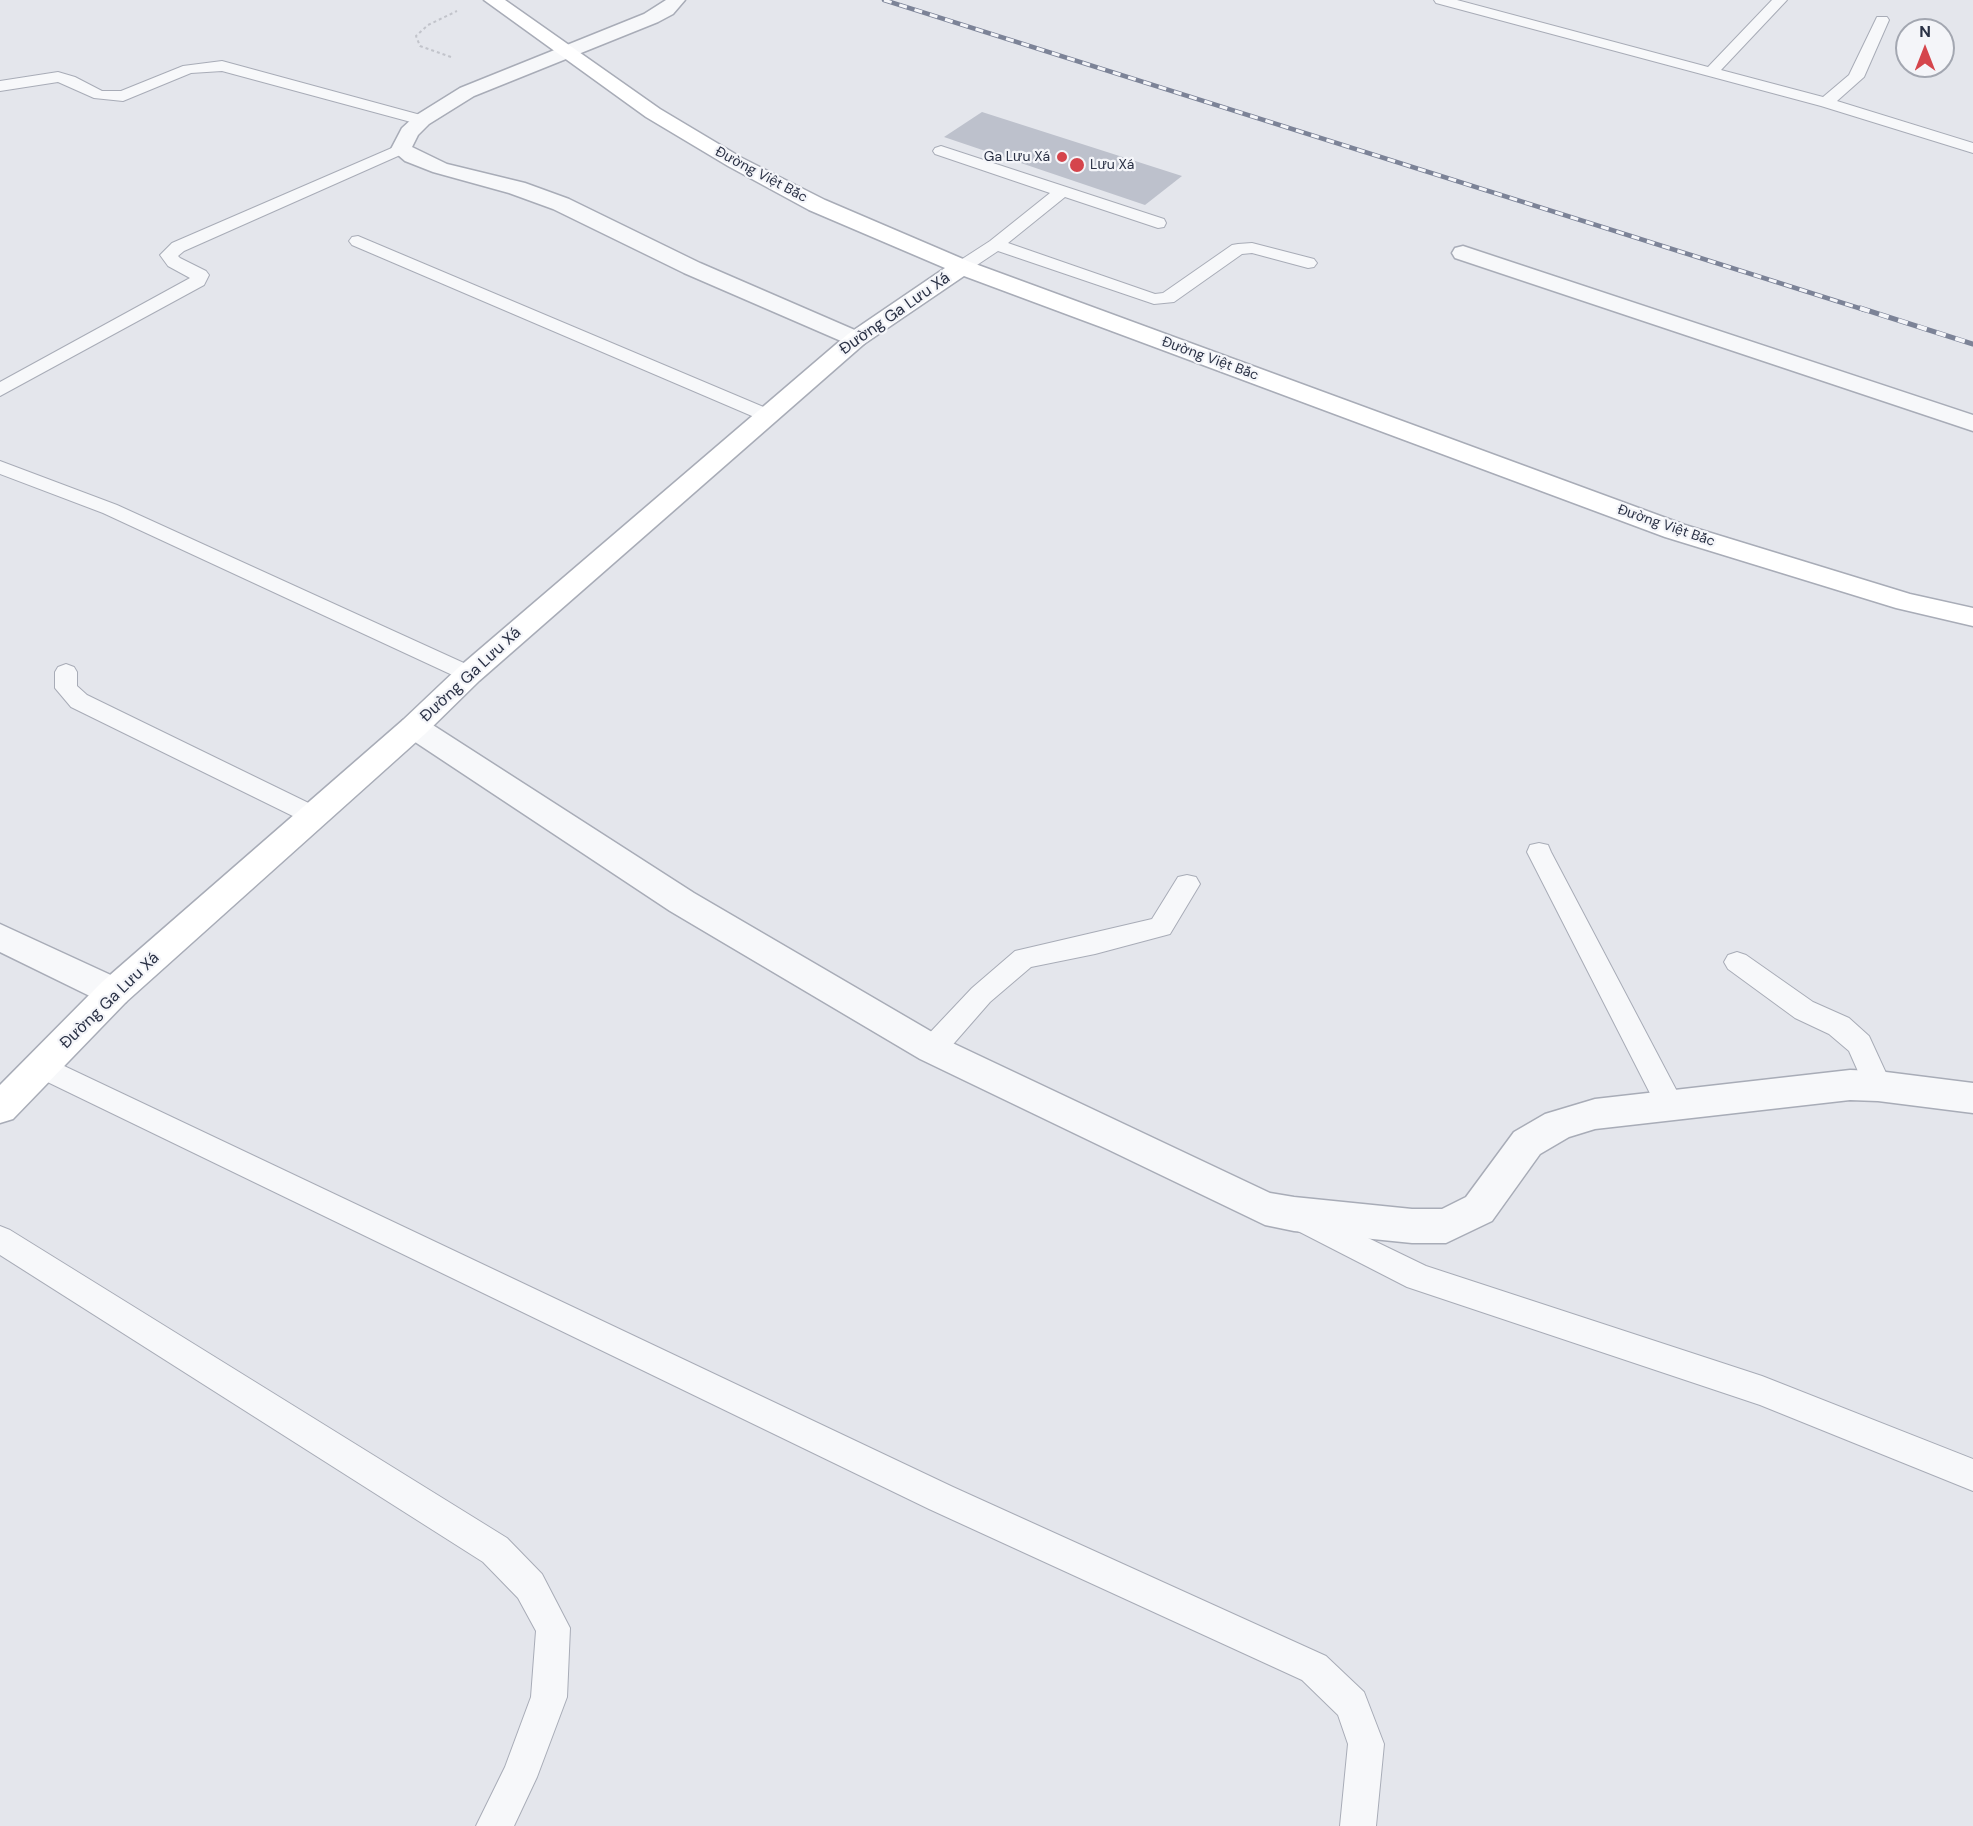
<!DOCTYPE html>
<html>
<head>
<meta charset="utf-8">
<style>
  body { margin:0 }
  #map { position:relative; width:1973px; height:1826px; overflow:hidden; background:#e4e6ec; font-family:"DM Sans",sans-serif }
  canvas { display:block }
  .north { position:absolute; left:1895px; top:18px; width:60px; height:60px; box-sizing:border-box; background:#f4f5f9; border:2px solid #a3a7b1; border-radius:50%; rotate:0deg; font-size:16px; font-weight:700; line-height:24px; text-align:center; color:#2a3145 }
  .north::after { content:''; display:block; margin:auto; width:21px; height:27px; background:#d5454c; clip-path:polygon(50% 0,100% 100%,50% 72%,0 100%) }
</style>
</head>
<body>
<div id="map">
<canvas width="1973" height="1826"></canvas>
<div class="north">N</div>
</div>
<script>
const context = document.querySelector('canvas').getContext('2d');
context.lineJoin = 'round';
function paint(path, color) { context.fillStyle = color; context.fill(path, 'evenodd'); }
const shape = rows => new Path2D(rows.map(r => 'M' + r).join(''));
function strokePath(path, color, width, dash) { context.strokeStyle = color; context.lineWidth = width; context.lineCap = dash ? 'butt' : 'round'; context.setLineDash(dash || []); context.stroke(path); }
function write(font, color, halo, rows, align = 'center') {
  context.font = font + ' "DM Sans",sans-serif'; context.lineWidth = 4.5; context.setLineDash([]); context.textBaseline = 'middle'; context.strokeStyle = halo; context.fillStyle = color; for (const [text, x, y, turn = 0] of rows) {
    context.save(); context.translate(x, y); context.rotate((+turn || 0) * Math.PI / 180); context.textAlign = isNaN(turn) ? turn : align; if (halo) context.strokeText(text, 0, 0); context.fillText(text, 0, 0); context.restore();
  }
}
const building = shape([
  [982,112,1182,176,1145,205,944,137]
]);
const path = shape([
  [451,57,420,46,416,36,428,25,457,11]
]);
const lane = shape([
  [1434,0,1457,0,1708,67,1772,0,1787,0,1721,70,1823,97,1849,75,1877,17,1887,17,1889,20,1864,77,1837,101,1973,143,1973,153,1821,106,1436,3,1434,0],
  [222,61,428,117,430,120,422,125,222,71,191,73,123,101,94,98,58,82,0,91,0,81,58,72,75,77,102,91,121,91,183,66,222,61],
  [401,144,409,149,407,152,184,251,178,256,180,258,206,271,209,275,204,285,0,396,0,382,190,278,168,266,160,255,172,243,401,144],
  [941,146,1164,219,1166,223,1164,227,1158,228,1065,197,1008,243,1155,294,1163,293,1232,245,1238,244,1252,243,1314,259,1317,263,1314,267,1308,268,1252,253,1242,254,1174,302,1154,304,998,251,968,271,956,271,953,267,956,263,990,241,1050,193,935,154,933,151,935,148,941,146],
  [358,236,773,411,776,415,773,419,759,419,352,245,349,241,352,237,358,236],
  [0,461,117,505,477,669,480,674,477,679,469,682,461,679,103,513,0,474,0,461],
  [66,664,74,667,77,672,77,686,87,695,323,810,326,816,323,822,314,825,305,822,71,707,55,688,55,672,58,667,66,664],
  [1539,843,1548,845,1551,852,1680,1097,1684,1105,1680,1113,1670,1117,1660,1113,1527,852,1530,845,1539,843],
  [1187,875,1196,877,1200,884,1170,934,1095,954,1031,967,990,1002,942,1057,932,1060,922,1057,918,1049,922,1041,972,988,1015,951,1152,919,1178,877,1187,875],
  [1737,952,1746,955,1813,1002,1849,1018,1869,1036,1892,1086,1888,1094,1878,1097,1868,1094,1849,1051,1829,1034,1795,1018,1728,969,1724,962,1728,955,1737,952],
  [43,1056,953,1487,1326,1656,1364,1692,1384,1744,1376,1826,1340,1826,1348,1744,1338,1715,1302,1680,929,1509,33,1075,29,1067,33,1059,43,1056],
  [1304,1207,1426,1266,1762,1376,1973,1459,1973,1491,1760,1405,1407,1287,1294,1229,1289,1220,1294,1211,1304,1207],
  [0,1226,10,1230,507,1538,542,1574,570,1628,567,1697,537,1777,514,1826,476,1826,505,1767,531,1697,536,1631,518,1598,483,1562,0,1255,0,1226]
]);
const street = shape([
  [666,0,685,0,673,14,658,22,474,96,429,124,418,135,412,147,447,164,525,183,569,199,700,263,864,334,868,339,864,344,856,346,848,344,684,273,553,209,509,193,433,172,405,161,391,149,402,128,415,116,460,88,644,14,666,0],
  [1463,246,1973,415,1973,431,1455,258,1452,253,1455,248,1463,246],
  [414,717,425,720,694,893,944,1039,1270,1193,1294,1197,1412,1209,1442,1209,1466,1197,1514,1132,1545,1114,1595,1099,1850,1070,1878,1071,1973,1083,1973,1113,1878,1101,1850,1100,1595,1129,1569,1137,1540,1154,1492,1221,1446,1243,1412,1243,1294,1231,1265,1225,920,1059,670,911,403,734,399,727,403,720,414,717],
  [0,924,126,982,131,992,126,1002,114,1006,102,1002,0,952,0,924]
]);
const secondary = shape([
  [484,0,505,0,660,109,742,158,825,200,970,262,1685,525,1910,594,1973,608,1973,626,1896,608,1665,537,964,276,864,344,479,681,425,734,126,1002,13,1119,0,1123,0,1085,102,982,403,720,459,667,848,334,945,268,809,210,728,166,646,117,484,0]
]);
const railFar1 = shape([
  [884,0,1865,310]
]);
const rail = shape([
  [1860,308,1973,344]
]);
const markers = [
  [1062,157,6,"#d5454c"],
  [1077,165,8,"#d5454c"]
];
const farPoinames = [
  ["Ga Lưu Xá",1050,157],
  ["Lưu Xá",1090,165,"left"]
];
const farStreetnames = [
  ["Đường Việt Bắc",761,175,28],
  ["Đường Việt Bắc",1210,359,20],
  ["Đường Việt Bắc",1666,526,19]
];
const streetNames = [
  ["Đường Ga Lưu Xá",895,314,-35],
  ["Đường Ga Lưu Xá",471,675,-43],
  ["Đường Ga Lưu Xá",110,1001,-44]
];
paint(building, '#bdc1cc');
strokePath(lane, '#a8acb7', 2);
strokePath(street, '#a8acb7', 3);
strokePath(secondary, '#a8acb7', 3);
strokePath(path, '#c2c4cb', 2, [3, 3]);
paint(lane, '#f7f8fa');
paint(street, '#f7f8fa');
paint(secondary, '#fff');
strokePath(railFar1, '#7c8397', 4.5);
strokePath(rail, '#7c8397', 5);
strokePath(railFar1, '#f4f5f9', 3, [8]);
strokePath(rail, '#f4f5f9', 4, [10]);
for (const [x, y, r, color] of markers) { const dot = new Path2D(); dot.arc(x, y, r, 0, 2 * Math.PI); context.fillStyle = color; context.fill(dot); strokePath(dot, '#f4f5f9', 2); }
write('14px', '#2a3145', '#f4f5f9', farPoinames, 'right');
write('14px', '#2a3145', '#f4f5f9', farStreetnames);
write('16px', '#2a3145', '#f4f5f9', streetNames);
</script>
</body>
</html>
